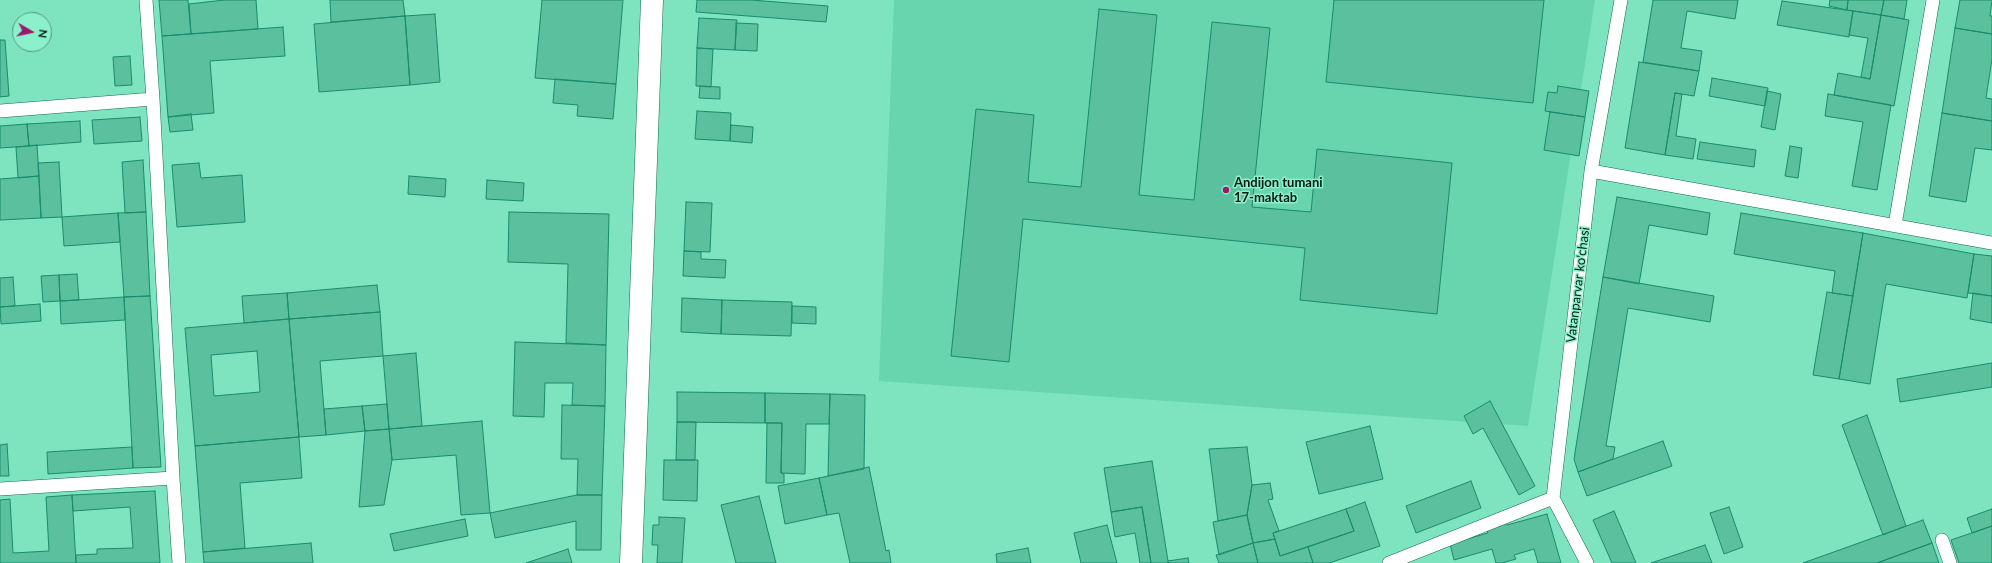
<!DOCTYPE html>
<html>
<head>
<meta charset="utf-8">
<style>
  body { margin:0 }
  #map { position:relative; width:1992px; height:563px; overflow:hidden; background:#7ee4bf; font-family:Lato,sans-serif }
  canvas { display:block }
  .north { position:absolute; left:12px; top:12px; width:40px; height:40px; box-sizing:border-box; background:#8bf1cc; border:1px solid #549a81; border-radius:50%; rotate:99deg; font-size:11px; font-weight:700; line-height:16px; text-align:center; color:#021710 }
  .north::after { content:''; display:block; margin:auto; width:14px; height:18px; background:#9c186b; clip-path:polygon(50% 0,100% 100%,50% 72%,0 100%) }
</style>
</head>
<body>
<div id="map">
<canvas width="1992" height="563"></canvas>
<div class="north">N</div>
</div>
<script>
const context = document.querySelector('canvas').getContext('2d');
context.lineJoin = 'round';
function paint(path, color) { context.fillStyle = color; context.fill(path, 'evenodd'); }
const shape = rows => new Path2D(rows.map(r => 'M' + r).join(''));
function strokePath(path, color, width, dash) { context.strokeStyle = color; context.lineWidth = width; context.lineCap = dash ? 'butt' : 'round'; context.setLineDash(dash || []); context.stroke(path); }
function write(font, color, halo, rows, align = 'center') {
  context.font = font + ' Lato,sans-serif'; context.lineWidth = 3; context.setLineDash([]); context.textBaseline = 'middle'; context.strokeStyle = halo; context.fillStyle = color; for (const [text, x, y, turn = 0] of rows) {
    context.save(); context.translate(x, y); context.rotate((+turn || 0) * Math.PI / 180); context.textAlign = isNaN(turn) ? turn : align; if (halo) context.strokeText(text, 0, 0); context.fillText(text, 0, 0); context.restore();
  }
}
const built = shape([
  [894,0,1595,0,1528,426,879,381]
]);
const building = shape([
  [159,0,188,0,191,34,162,36,159,0],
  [224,0,256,0,258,29,191,34,189,4,224,0],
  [330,0,403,0,405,16,331,22,330,0],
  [542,0,623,0,616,84,535,78,542,0],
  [697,0,751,0,828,6,826,22,696,12,697,0],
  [1334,0,1544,0,1533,103,1326,82,1334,0],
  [1653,0,1738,0,1735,19,1687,11,1681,48,1702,51,1699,71,1643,62,1653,0],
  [1830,0,1848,0,1847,10,1829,6,1830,0],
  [1848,0,1884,0,1881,15,1847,10,1848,0],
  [1884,0,1907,0,1904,19,1881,15,1884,0],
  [1960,0,1992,0,1990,16,1992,16,1992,34,1955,28,1960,0],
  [1782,1,1853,11,1849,37,1777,25,1782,1],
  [1099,9,1157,15,1139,195,1194,200,1212,22,1270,28,1252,207,1311,212,1317,149,1452,163,1437,314,1300,300,1305,248,1023,219,1009,362,951,356,976,109,1034,115,1028,182,1081,187,1099,9],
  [1853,11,1881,15,1870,79,1861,77,1868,38,1849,35,1853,11],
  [435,14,440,82,410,85,405,16,435,14],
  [1881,15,1909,20,1894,106,1834,95,1838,73,1870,79,1881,15],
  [405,16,410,85,319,92,314,24,405,16],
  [699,18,737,20,735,50,697,48,699,18],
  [736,23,758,24,757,51,735,50,736,23],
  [283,27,285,56,210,61,214,113,168,117,162,36,283,27],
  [1955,28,1992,34,1992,59,1986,98,1992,99,1992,121,1942,113,1955,28],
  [0,40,5,40,9,96,0,97,0,40],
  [697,48,713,49,711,87,696,86,697,48],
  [130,56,132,85,115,86,113,57,130,56],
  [1639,62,1699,71,1694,96,1675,93,1665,155,1625,148,1639,62],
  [1712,78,1768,88,1765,106,1709,96,1712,78],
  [555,79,616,84,613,119,577,116,578,105,553,103,555,79],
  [700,86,720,87,720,99,699,98,700,86],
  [1558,86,1589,91,1585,117,1545,111,1548,92,1557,93,1558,86],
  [1767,91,1781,94,1775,130,1761,127,1767,91],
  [1675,93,1682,94,1676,136,1696,139,1693,159,1665,155,1675,93],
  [1828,94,1891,105,1877,190,1852,186,1863,122,1825,116,1828,94],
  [697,111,731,113,730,141,695,139,697,111],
  [1550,112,1585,117,1579,156,1544,150,1550,112],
  [1942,113,1992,121,1992,150,1975,148,1966,202,1929,196,1942,113],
  [191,114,193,130,170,132,168,117,191,114],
  [140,117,142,141,94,144,92,120,140,117],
  [80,121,81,142,29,146,27,124,80,121],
  [27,124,29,146,0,148,0,126,27,124],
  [731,125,753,127,752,143,730,141,731,125],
  [1700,142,1756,150,1754,167,1697,159,1700,142],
  [37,145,39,176,18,178,16,147,37,145],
  [1790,146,1802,148,1798,178,1785,176,1790,146],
  [143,160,146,212,125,213,122,162,143,160],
  [59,162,62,217,41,218,38,163,59,162],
  [199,163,201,178,242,175,245,222,177,227,172,165,199,163],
  [39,176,41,218,0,220,0,179,39,176],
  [409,176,446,179,445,197,408,194,409,176],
  [487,180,524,183,523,201,486,199,487,180],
  [1617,197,1710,213,1707,235,1649,225,1639,284,1603,277,1617,197],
  [686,202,712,203,710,252,684,251,686,202],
  [146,212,150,296,124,297,118,213,146,212],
  [509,212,609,214,606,345,566,343,568,264,508,262,509,212],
  [118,213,120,242,64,246,62,217,118,213],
  [1741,213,1863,233,1853,296,1832,293,1835,271,1734,254,1741,213],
  [1863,233,1974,254,1967,298,1886,284,1870,384,1839,379,1863,233],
  [684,251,701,252,701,259,726,260,725,278,683,276,684,251],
  [1974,254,1992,256,1992,296,1968,293,1974,254],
  [77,274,79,300,60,301,59,275,77,274],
  [59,275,60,301,43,302,41,276,59,275],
  [13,277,15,306,0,307,0,278,13,277],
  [1603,277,1714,296,1710,322,1628,308,1606,446,1615,447,1613,459,1578,472,1574,459,1603,277],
  [377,285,380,312,289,319,287,293,377,285],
  [1827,292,1853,296,1839,379,1813,375,1827,292],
  [287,293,289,319,244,323,242,296,287,293],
  [1973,293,1992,296,1992,323,1970,319,1973,293],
  [150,296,161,467,133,468,124,297,150,296],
  [124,297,125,320,61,324,60,301,124,297],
  [682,298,722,300,721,334,681,332,682,298],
  [722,300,792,302,791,336,721,334,722,300],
  [40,304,41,321,1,324,0,307,40,304],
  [792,306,816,307,816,324,792,323,792,306],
  [380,312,383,356,320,361,326,435,299,437,289,319,380,312],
  [289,319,299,437,195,446,185,328,289,319],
  [257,351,260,392,214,396,211,355,257,351],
  [515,342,606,345,605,406,572,405,573,383,545,383,544,417,513,416,515,342],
  [416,353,422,426,389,429,383,356,416,353],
  [1992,363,1992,387,1900,402,1897,379,1992,363],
  [677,392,765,393,765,423,677,422,677,392],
  [765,393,830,394,829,424,806,424,805,474,781,473,782,423,765,423,765,393],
  [830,394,865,395,864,469,828,476,830,394],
  [1490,401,1535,486,1519,495,1483,428,1473,434,1464,416,1490,401],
  [387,404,389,429,365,431,362,406,387,404],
  [562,405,605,406,602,495,577,495,578,459,561,459,562,405],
  [362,406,365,431,326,435,324,409,362,406],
  [1867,415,1906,526,1883,535,1842,425,1867,415],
  [482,421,490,513,461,515,456,455,392,460,389,429,482,421],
  [677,422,696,422,695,460,676,460,677,422],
  [767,423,782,423,781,473,784,474,784,483,766,483,767,423],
  [1370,426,1383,479,1319,494,1306,442,1370,426],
  [389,429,392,460,384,505,359,507,365,431,389,429],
  [299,437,302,478,240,483,245,548,203,552,195,446,299,437],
  [1663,441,1672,466,1587,496,1578,472,1663,441],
  [7,444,9,476,0,476,0,445,7,444],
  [132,447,133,468,48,474,47,452,132,447],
  [1247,447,1252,485,1247,515,1218,521,1209,449,1247,447],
  [664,460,698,460,697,501,663,500,664,460],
  [1152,461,1168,561,1168,563,1151,563,1142,507,1111,512,1104,468,1152,461],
  [869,467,886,551,889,550,891,563,850,563,839,513,827,515,819,478,869,467],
  [819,478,827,515,785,524,778,486,819,478],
  [1471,481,1481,508,1416,533,1406,506,1471,481],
  [1270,483,1273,499,1268,500,1279,531,1273,533,1275,539,1253,543,1247,515,1252,485,1270,483],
  [155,491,160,563,76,563,76,555,97,554,97,549,133,548,130,507,73,511,72,495,155,491],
  [72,495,76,563,0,563,0,500,10,499,13,553,49,551,46,497,72,495],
  [577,495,602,495,601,550,576,550,576,521,495,538,490,513,577,495],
  [759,496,776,563,736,563,721,505,759,496],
  [1365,502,1380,546,1329,563,1313,563,1308,547,1354,531,1346,509,1365,502],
  [1142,507,1151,563,1140,563,1135,533,1115,537,1111,512,1142,507],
  [1729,507,1743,547,1724,554,1710,513,1729,507],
  [1346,509,1354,531,1280,556,1273,533,1346,509],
  [1992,509,1992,526,1972,533,1967,518,1992,509],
  [1614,511,1636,563,1612,563,1593,520,1614,511],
  [1547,514,1561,563,1538,563,1534,549,1514,555,1516,559,1502,563,1496,563,1492,549,1454,560,1450,544,1488,533,1486,528,1506,522,1507,525,1547,514],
  [1247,515,1253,543,1219,555,1213,522,1247,515],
  [659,517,685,518,682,563,657,563,658,545,652,545,653,525,659,525,659,517],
  [465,519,468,536,394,551,390,534,465,519],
  [1923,520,1932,543,1877,563,1803,563,1923,520],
  [1107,525,1117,563,1081,563,1074,533,1107,525],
  [1992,526,1992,563,1959,563,1951,540,1992,526],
  [1275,539,1280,556,1308,547,1313,563,1258,563,1253,543,1275,539],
  [311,543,313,563,204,563,203,552,311,543],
  [1253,543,1258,563,1219,563,1216,555,1253,543],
  [1932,543,1939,563,1877,563,1932,543],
  [1705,545,1712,563,1651,563,1705,545],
  [1028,548,1031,563,997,563,996,554,1028,548],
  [568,549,572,563,526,563,568,549],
  [1188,558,1189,563,1168,563,1168,561,1188,558]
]);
const lane = shape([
  [146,0,153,99,173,478,179,563],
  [0,111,153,99],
  [1591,171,1992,243],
  [1895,225,1933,0],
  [0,489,173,478],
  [1942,540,1950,563],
  [1389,563,1553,498],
  [1587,563,1553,498,1591,171,1621,0]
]);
const secondary = shape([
  [631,563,652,0]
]);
const markers = [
  [1226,190,4,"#9c186b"]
];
const poiNames = [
  ["Andijon tumani",1234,183],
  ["17-maktab",1234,198]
];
const streetNames = [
  ["Vatanparvar ko'chasi",1578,285,-83]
];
paint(built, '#68d5af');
paint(building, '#5ac09d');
strokePath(building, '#188c6c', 1);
strokePath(lane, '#136950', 14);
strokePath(secondary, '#136950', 23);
strokePath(lane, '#fff', 13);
strokePath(secondary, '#fff', 22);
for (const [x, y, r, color] of markers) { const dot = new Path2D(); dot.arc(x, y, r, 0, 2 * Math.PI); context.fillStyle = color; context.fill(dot); strokePath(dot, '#8bf1cc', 1.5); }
write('bold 13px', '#021710', '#8bf1cc', poiNames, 'left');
write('13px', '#021710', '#8bf1cc', streetNames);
</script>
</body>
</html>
